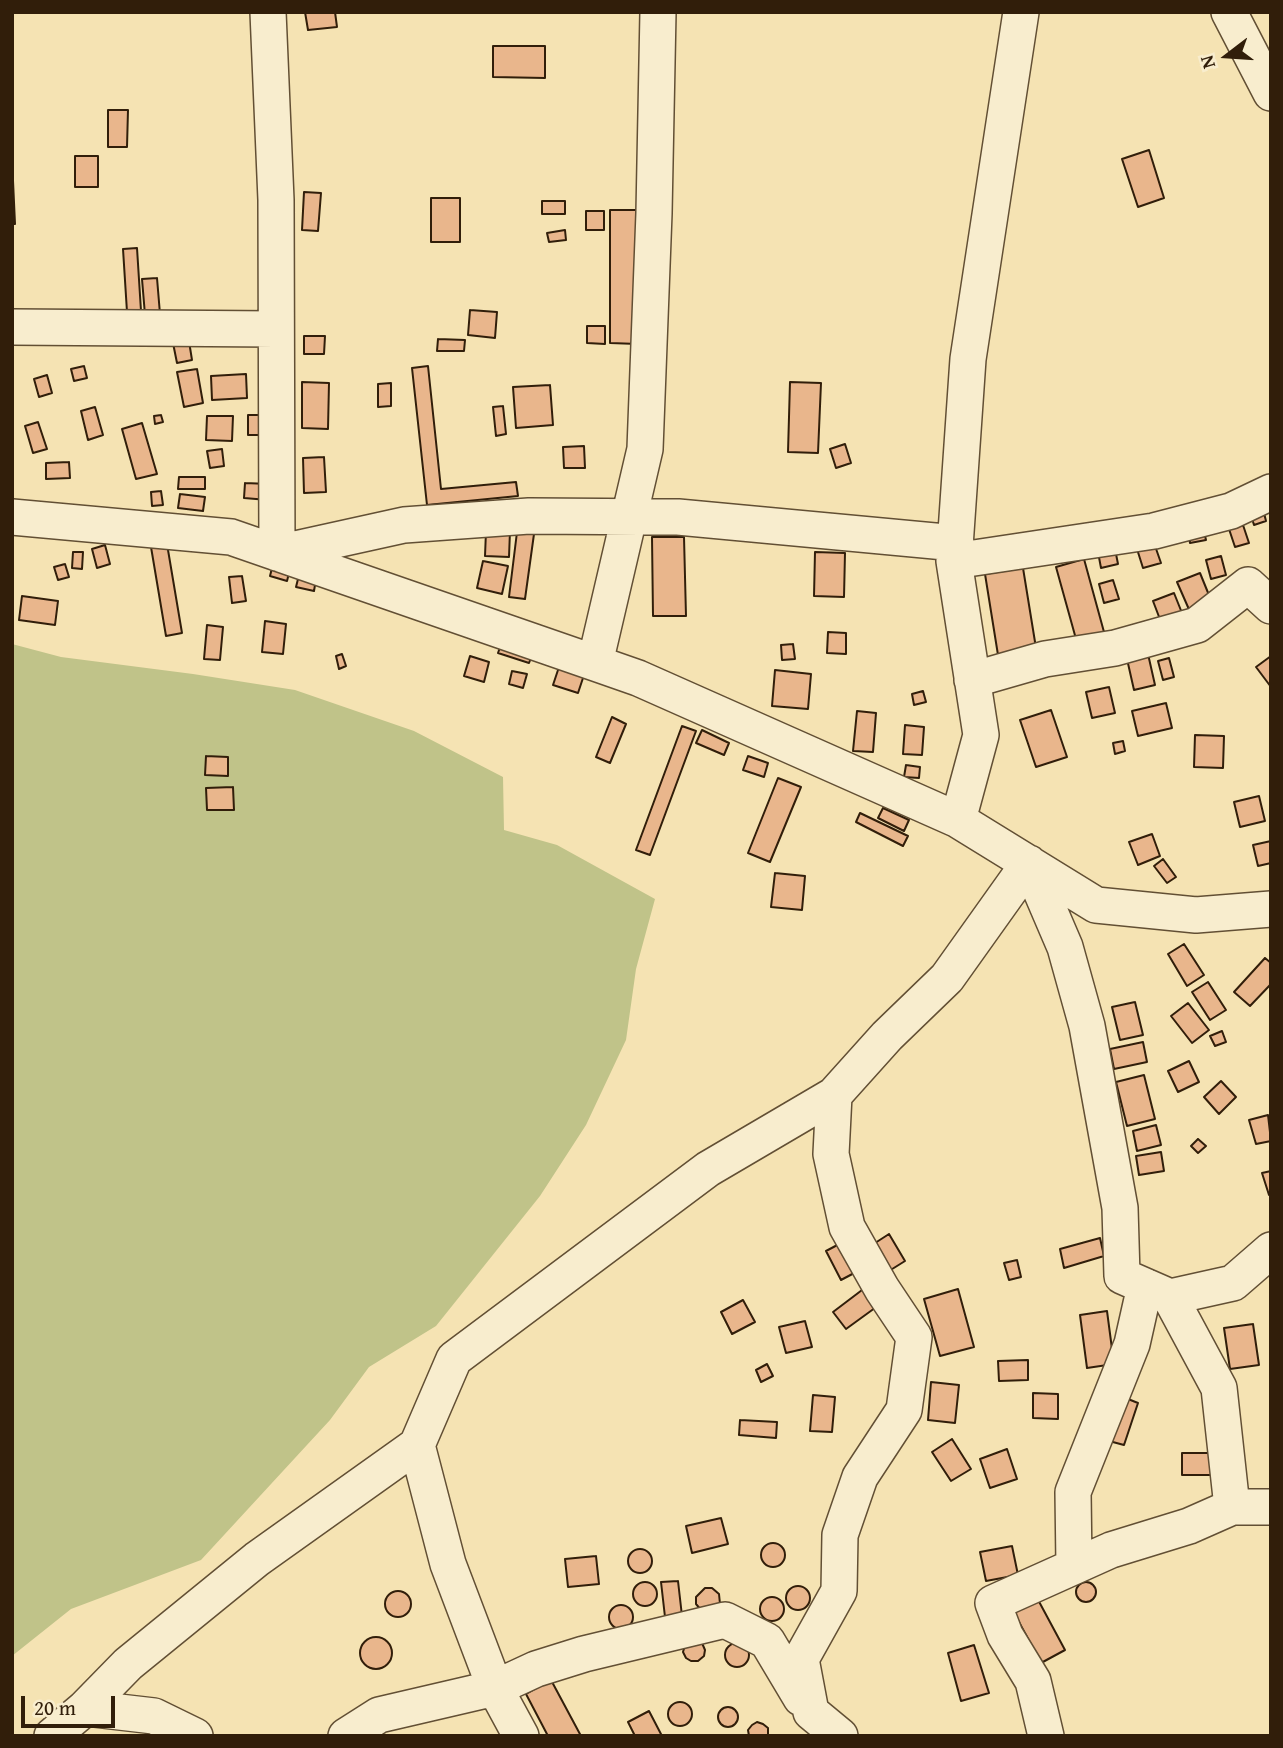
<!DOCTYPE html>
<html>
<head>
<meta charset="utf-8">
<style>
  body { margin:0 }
  #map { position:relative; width:1283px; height:1748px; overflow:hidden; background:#f5e3b3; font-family:"Gentium Book Plus",serif }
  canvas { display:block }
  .frame { position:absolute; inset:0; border:14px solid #311e0a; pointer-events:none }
  .north { position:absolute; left:1192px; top:21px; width:70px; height:70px; -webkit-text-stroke:5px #f8edce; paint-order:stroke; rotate:253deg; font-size:19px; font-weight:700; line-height:28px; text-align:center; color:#311e0a }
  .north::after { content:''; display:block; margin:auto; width:24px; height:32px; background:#311e0a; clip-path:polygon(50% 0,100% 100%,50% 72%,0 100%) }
  .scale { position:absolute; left:21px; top:1696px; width:94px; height:32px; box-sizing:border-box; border:4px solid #311e0a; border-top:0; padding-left:9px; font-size:21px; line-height:24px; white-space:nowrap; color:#311e0a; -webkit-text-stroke:5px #f8edce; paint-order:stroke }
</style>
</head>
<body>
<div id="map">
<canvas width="1283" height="1748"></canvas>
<div class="frame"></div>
<div class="north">N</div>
<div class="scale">20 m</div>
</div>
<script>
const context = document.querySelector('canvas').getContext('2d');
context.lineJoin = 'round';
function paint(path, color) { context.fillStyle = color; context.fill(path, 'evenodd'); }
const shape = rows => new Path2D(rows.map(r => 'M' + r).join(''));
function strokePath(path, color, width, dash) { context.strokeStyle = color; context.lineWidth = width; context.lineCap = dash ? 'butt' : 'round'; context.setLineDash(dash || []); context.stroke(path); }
const green = shape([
  [12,644,61,657,193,674,295,690,414,731,503,777,504,830,557,845,655,899,636,969,626,1040,586,1125,540,1196,436,1326,369,1367,330,1420,201,1560,71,1609,12,1656]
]);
const building = shape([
  [305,12,335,12,337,27,308,30,305,12],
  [493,46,545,46,545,78,493,77,493,46],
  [108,110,128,110,127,147,108,147,108,110],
  [1149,150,1164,198,1138,207,1122,159,1149,150],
  [75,156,98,156,98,187,75,187,75,156],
  [12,159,15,224,12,224,12,159],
  [304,192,321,193,318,231,302,230,304,192],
  [431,198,460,198,460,242,431,242,431,198],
  [542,201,565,201,565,214,542,214,542,201],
  [610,210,638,210,638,344,610,343,610,210],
  [586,211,604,211,604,230,586,230,586,211],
  [565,230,566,240,549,242,547,233,565,230],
  [137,248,141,311,127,312,123,249,137,248],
  [157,278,160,314,145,315,142,279,157,278],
  [470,310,497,312,495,338,468,335,470,310],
  [587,326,605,326,605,344,587,343,587,326],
  [188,335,192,360,177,363,172,338,188,335],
  [304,336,325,336,324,354,304,354,304,336],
  [438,339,465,340,464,351,437,351,438,339],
  [84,366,87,378,74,381,71,369,84,366],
  [428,366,441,489,516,482,518,496,427,505,412,368,428,366],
  [197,369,203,403,184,407,177,372,197,369],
  [246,374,247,398,212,400,211,376,246,374],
  [47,375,52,393,39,397,34,379,47,375],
  [302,382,329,383,328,429,302,428,302,382],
  [790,382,821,383,818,453,788,452,790,382],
  [391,383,391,406,378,407,378,384,391,383],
  [550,385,553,425,516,428,513,387,550,385],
  [503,406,506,434,496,436,493,407,503,406],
  [95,407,103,435,88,440,81,411,95,407],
  [161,415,163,422,155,424,154,416,161,415],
  [248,415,270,415,270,435,248,435,248,415],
  [207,416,233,416,232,441,206,440,207,416],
  [38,422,47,449,33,453,25,426,38,422],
  [142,423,157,474,136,479,122,429,142,423],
  [845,444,851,463,836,468,830,449,845,444],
  [584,446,585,468,564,468,563,447,584,446],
  [222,449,224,466,210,468,207,451,222,449],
  [324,457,326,492,304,493,303,458,324,457],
  [69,462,70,478,46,479,46,463,69,462],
  [179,477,205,477,205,489,178,489,179,477],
  [245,483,269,484,268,500,244,498,245,483],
  [161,491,163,505,152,506,151,492,161,491],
  [180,494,205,497,203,511,178,508,180,494],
  [1263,509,1266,521,1254,525,1250,512,1263,509],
  [1243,525,1249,543,1235,547,1229,529,1243,525],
  [1203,527,1206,540,1190,543,1188,530,1203,527],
  [486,531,510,531,509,557,485,556,486,531],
  [517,532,534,534,525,599,509,597,517,532],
  [652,537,684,537,686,616,653,616,652,537],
  [1154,543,1161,563,1143,568,1137,549,1154,543],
  [167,544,182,633,166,636,151,547,167,544],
  [105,545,110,564,97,568,92,549,105,545],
  [1115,549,1118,564,1101,568,1098,552,1115,549],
  [73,552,83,552,82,569,72,568,73,552],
  [815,552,845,553,844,597,814,596,815,552],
  [1221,556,1226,575,1211,579,1206,560,1221,556],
  [1084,559,1104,632,1076,639,1056,567,1084,559],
  [483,561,508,566,502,594,477,588,483,561],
  [65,564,69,577,58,580,54,567,65,564],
  [273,564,290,569,287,581,270,576,273,564],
  [1023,568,1036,648,998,655,985,574,1023,568],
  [1200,573,1213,605,1191,614,1177,582,1200,573],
  [299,575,316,579,314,591,296,587,299,575],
  [242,576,246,601,232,603,229,577,242,576],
  [1113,580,1119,599,1104,603,1099,584,1113,580],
  [1174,593,1182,613,1161,622,1153,601,1174,593],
  [22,596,58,601,55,625,19,620,22,596],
  [265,621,286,624,283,654,262,652,265,621],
  [207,625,223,627,220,660,204,659,207,625],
  [828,632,846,633,846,654,827,653,828,632],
  [503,639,534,650,529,663,498,653,503,639],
  [793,644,795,659,782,660,781,645,793,644],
  [342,654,346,666,339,669,336,656,342,654],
  [1148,654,1155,685,1134,690,1127,659,1148,654],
  [470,656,489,662,484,682,464,676,470,656],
  [1271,656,1271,687,1256,667,1271,656],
  [1169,658,1174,677,1163,680,1158,661,1169,658],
  [560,664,585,672,578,693,553,685,560,664],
  [775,670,811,674,808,709,772,706,775,670],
  [512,671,527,674,523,688,509,684,512,671],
  [1109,687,1115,713,1092,718,1086,692,1109,687],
  [923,691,926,702,914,705,912,694,923,691],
  [1166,703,1172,728,1138,736,1132,711,1166,703],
  [1051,710,1067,757,1036,767,1020,720,1051,710],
  [857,711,876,713,873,752,853,751,857,711],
  [612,717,626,724,610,763,596,757,612,717],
  [905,725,924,727,922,755,903,754,905,725],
  [682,726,696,731,650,855,636,850,682,726],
  [702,730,729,743,724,755,696,743,702,730],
  [1195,735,1224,736,1223,768,1194,767,1195,735],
  [1123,741,1125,751,1115,754,1113,743,1123,741],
  [206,756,228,757,228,776,205,775,206,756],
  [748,756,768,763,764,777,743,770,748,756],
  [906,765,920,767,919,778,904,777,906,765],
  [778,778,801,787,770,862,748,853,778,778],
  [233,787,234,810,207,810,206,788,233,787],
  [1259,796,1265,821,1240,827,1234,802,1259,796],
  [883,808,909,820,904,831,878,818,883,808],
  [860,813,908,836,903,846,856,822,860,813],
  [1152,834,1160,856,1138,865,1129,842,1152,834],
  [1271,841,1271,863,1258,866,1253,845,1271,841],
  [1163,859,1176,877,1167,883,1154,866,1163,859],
  [775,873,805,876,802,910,771,907,775,873],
  [1184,944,1204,975,1187,986,1168,954,1184,944],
  [1265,958,1271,963,1271,984,1250,1006,1234,992,1265,958],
  [1208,982,1226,1010,1210,1020,1192,992,1208,982],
  [1135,1002,1143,1035,1120,1040,1112,1007,1135,1002],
  [1188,1003,1209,1030,1192,1043,1171,1016,1188,1003],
  [1222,1031,1226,1042,1215,1046,1210,1036,1222,1031],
  [1143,1042,1147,1062,1114,1069,1110,1049,1143,1042],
  [1189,1061,1199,1082,1178,1092,1168,1071,1189,1061],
  [1144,1075,1155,1119,1127,1126,1116,1082,1144,1075],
  [1221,1081,1236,1097,1219,1114,1204,1097,1221,1081],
  [1268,1115,1271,1141,1256,1144,1249,1120,1268,1115],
  [1156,1125,1161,1145,1137,1151,1133,1131,1156,1125],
  [1198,1139,1206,1146,1198,1153,1191,1146,1198,1139],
  [1161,1152,1164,1171,1139,1175,1136,1156,1161,1152],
  [1271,1171,1271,1195,1269,1195,1262,1173,1271,1171],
  [889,1234,905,1261,889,1271,872,1245,889,1234],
  [1100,1238,1104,1256,1064,1268,1060,1249,1100,1238],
  [843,1242,858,1271,841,1280,826,1251,843,1242],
  [1017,1260,1021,1277,1009,1280,1004,1263,1017,1260],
  [866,1287,879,1305,846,1329,833,1312,866,1287],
  [958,1289,974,1347,940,1356,924,1299,958,1289],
  [743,1300,755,1322,732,1334,721,1312,743,1300],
  [1107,1311,1114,1364,1087,1368,1080,1315,1107,1311],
  [805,1321,812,1347,786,1353,779,1327,805,1321],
  [1253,1324,1259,1365,1230,1369,1224,1328,1253,1324],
  [1028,1360,1028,1380,999,1381,998,1361,1028,1360],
  [767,1364,773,1376,761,1382,756,1370,767,1364],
  [931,1382,959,1385,955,1423,928,1420,931,1382],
  [1033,1393,1058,1394,1058,1419,1033,1418,1033,1393],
  [813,1395,835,1397,832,1432,810,1431,813,1395],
  [1123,1397,1138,1403,1124,1445,1109,1441,1123,1397],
  [740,1420,777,1422,776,1438,739,1435,740,1420],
  [952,1439,971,1469,951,1481,932,1452,952,1439],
  [1007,1449,1017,1479,990,1488,980,1459,1007,1449],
  [1182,1453,1211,1453,1211,1475,1182,1475,1182,1453],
  [721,1518,728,1544,692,1553,686,1526,721,1518],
  '761 1555a12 12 0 1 1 24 0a12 12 0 1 1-24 0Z',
  [1012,1546,1018,1575,986,1581,980,1552,1012,1546],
  '628 1561a12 12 0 1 1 24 0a12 12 0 1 1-24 0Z',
  [596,1556,599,1584,568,1587,565,1559,596,1556],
  [678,1581,682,1616,665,1617,661,1582,678,1581],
  '1076 1592a10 10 0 1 1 20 0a10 10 0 1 1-20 0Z',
  '633 1594a12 12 0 1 1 24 0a12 12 0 1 1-24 0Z',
  '786 1598a12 12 0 1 1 24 0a12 12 0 1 1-24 0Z',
  [705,1588,712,1588,719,1594,720,1604,701,1610,696,1604,696,1597,705,1588],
  '385 1604a13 13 0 1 1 26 0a13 13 0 1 1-26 0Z',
  [1036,1596,1065,1650,1041,1663,1012,1609,1036,1596],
  '760 1609a12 12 0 1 1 24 0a12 12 0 1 1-24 0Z',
  '609 1617a12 12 0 1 1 24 0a12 12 0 1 1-24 0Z',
  '360 1653a16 16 0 1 1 32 0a16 16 0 1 1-32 0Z',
  '725 1655a12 12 0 1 1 24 0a12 12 0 1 1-24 0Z',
  [702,1643,705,1650,704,1656,698,1661,691,1661,686,1658,683,1652,685,1645,702,1643],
  [974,1645,989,1693,961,1701,948,1653,974,1645],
  [551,1680,581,1736,548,1736,526,1694,551,1680],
  '668 1714a12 12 0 1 1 24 0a12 12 0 1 1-24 0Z',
  '718 1717a10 10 0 1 1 20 0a10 10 0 1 1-20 0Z',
  [649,1711,662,1736,635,1736,628,1722,649,1711],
  [757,1722,763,1724,768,1728,768,1736,749,1736,748,1730,752,1725,757,1722]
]);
const street = shape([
  [268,12,276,200,277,553,404,525,529,516,678,517,956,543],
  [1229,12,1271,93],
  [12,327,275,329],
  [12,517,231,537,595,663,638,678,958,820,1096,905,1196,915,1271,909],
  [954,561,968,359,1021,12],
  [595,663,645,449,654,213,658,12],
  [972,680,1045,659,1115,648,1197,625,1248,585,1271,606],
  [958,820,981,735,954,561,1154,531,1231,511,1271,492],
  [1232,1507,1271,1507],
  [1074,1566,1073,1492,1132,1344,1145,1286],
  [801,1698,767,1641,725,1620,584,1654,536,1669,495,1688,448,1564,417,1445,454,1359,708,1169,834,1095],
  [85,1708,128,1664,257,1559,417,1445],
  [52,1736,85,1708,154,1716,195,1736],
  [346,1736,379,1715,495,1688,521,1736],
  [840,1736,811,1712,801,1659,839,1591,840,1535,860,1477,904,1410,914,1337,882,1289,847,1227,831,1154,834,1095,887,1036,947,978,1029,863,1065,947,1087,1026,1120,1208,1122,1276,1170,1297,1233,1283,1271,1250],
  [1046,1736,1033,1681,1005,1635,993,1603,1111,1550,1189,1526,1232,1507,1219,1388,1170,1297]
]);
paint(green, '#c0c389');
paint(building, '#e9b68c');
strokePath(building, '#311e0a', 2);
strokePath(street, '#624f34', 38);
strokePath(street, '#f8edce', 35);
</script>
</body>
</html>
